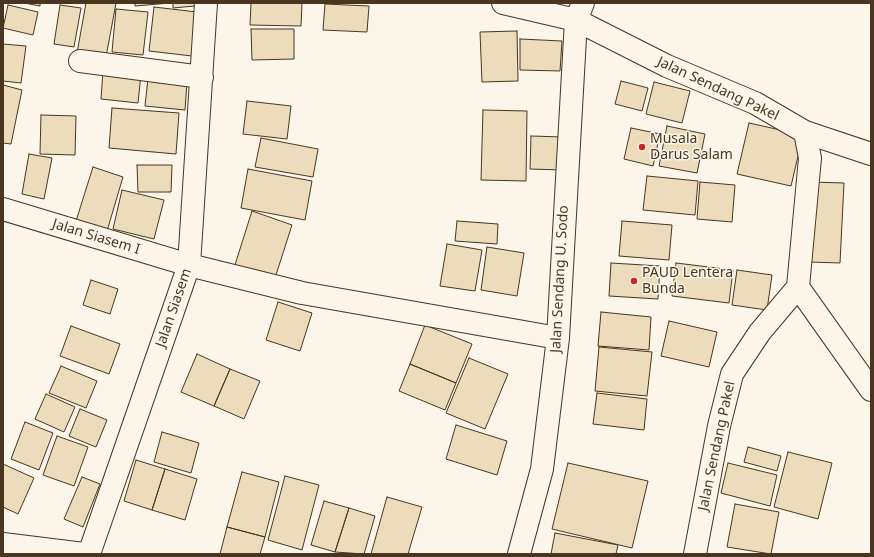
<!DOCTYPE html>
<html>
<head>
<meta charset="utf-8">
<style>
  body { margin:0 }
  #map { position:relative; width:874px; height:557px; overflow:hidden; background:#fbf6e9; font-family:"Noto Sans",sans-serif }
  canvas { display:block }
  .frame { position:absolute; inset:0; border:4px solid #4a3520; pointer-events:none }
</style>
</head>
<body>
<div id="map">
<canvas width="874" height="557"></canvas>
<div class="frame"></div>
</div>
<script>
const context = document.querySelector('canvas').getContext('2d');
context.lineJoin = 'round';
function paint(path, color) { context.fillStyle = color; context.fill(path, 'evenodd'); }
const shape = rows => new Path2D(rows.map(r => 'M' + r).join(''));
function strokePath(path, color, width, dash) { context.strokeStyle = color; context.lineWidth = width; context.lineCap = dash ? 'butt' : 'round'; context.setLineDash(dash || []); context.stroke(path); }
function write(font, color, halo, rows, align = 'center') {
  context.font = font + ' "Noto Sans",sans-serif'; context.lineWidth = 3; context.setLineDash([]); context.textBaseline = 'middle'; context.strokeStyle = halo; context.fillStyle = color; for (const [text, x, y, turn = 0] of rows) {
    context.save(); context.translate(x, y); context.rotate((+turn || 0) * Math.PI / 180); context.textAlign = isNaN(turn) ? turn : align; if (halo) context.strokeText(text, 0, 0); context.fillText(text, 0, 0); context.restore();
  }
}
const building = shape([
  [24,3,40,3,40,6,24,3],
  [86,3,116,3,106,57,77,53,86,3],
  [135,3,170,3,135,6,135,3],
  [173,3,194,3,195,6,173,8,173,3],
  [251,3,302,3,301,26,250,25,251,3],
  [325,4,369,6,367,32,323,30,325,4],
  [8,5,38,12,33,35,3,28,8,5],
  [60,5,81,8,74,47,54,44,60,5],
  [154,7,197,12,192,56,149,51,154,7],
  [116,9,148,12,143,55,112,52,116,9],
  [251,29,294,29,294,59,252,60,251,29],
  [517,31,518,81,482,82,480,32,517,31],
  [520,39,562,41,560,71,520,70,520,39],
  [3,44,26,46,21,83,3,81,3,44],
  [103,71,141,74,138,103,101,99,103,71],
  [148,78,187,82,185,110,145,106,148,78],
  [621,81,648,88,642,111,615,104,621,81],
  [654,82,690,91,682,123,646,114,654,82],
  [3,85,22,90,11,144,3,143,3,85],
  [247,101,291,106,287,139,243,134,247,101],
  [112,108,179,113,176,154,109,148,112,108],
  [483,110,527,111,526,181,481,180,483,110],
  [41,115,76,116,75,155,40,154,41,115],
  [749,123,803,135,791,186,737,174,749,123],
  [667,126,705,134,697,173,659,166,667,126],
  [631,128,660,134,653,166,624,159,631,128],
  [531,136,563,137,562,170,530,169,531,136],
  [261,138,318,149,313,177,255,167,261,138],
  [29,154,52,158,44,199,22,194,29,154],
  [137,165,172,165,171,192,138,192,137,165],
  [93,167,123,177,107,231,76,221,93,167],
  [248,169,312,181,305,220,241,208,248,169],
  [647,176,698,181,695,215,643,210,647,176],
  [700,182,735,185,732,222,697,219,700,182],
  [812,182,844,183,840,263,809,262,812,182],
  [122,190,164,200,154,239,113,229,122,190],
  [252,211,292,225,274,281,234,268,252,211],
  [457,221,498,224,497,244,455,241,457,221],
  [622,221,672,225,669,260,619,256,622,221],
  [447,244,482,250,475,291,440,286,447,244],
  [487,247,524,253,517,296,481,290,487,247],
  [611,263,660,266,658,299,609,296,611,263],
  [676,263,733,270,729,303,672,296,676,263],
  [737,270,772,275,767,310,732,305,737,270],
  [91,280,118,289,110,314,83,305,91,280],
  [278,302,312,313,300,351,266,340,278,302],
  [601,312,651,317,649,350,598,346,601,312],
  [669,321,717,332,709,367,661,356,669,321],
  [425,325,472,344,456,383,410,364,425,325],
  [71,326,120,344,109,374,60,356,71,326],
  [599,347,652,352,647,396,595,391,599,347],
  [197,354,230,369,214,406,181,392,197,354],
  [469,358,508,374,485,429,446,413,469,358],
  [410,364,456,383,445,410,399,391,410,364],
  [61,366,97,381,86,408,49,393,61,366],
  [230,369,260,381,244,419,214,406,230,369],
  [597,393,647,399,644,430,593,424,597,393],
  [46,394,75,407,64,432,35,419,46,394],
  [80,409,107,420,96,447,69,436,80,409],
  [25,422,53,433,39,470,11,459,25,422],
  [456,425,507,441,497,475,446,459,456,425],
  [162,432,199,443,191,473,154,462,162,432],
  [57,436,88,447,74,486,43,475,57,436],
  [748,447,781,456,777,471,744,462,748,447],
  [788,452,832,463,818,519,774,507,788,452],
  [136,460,165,469,152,510,124,501,136,460],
  [568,463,648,481,632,548,552,529,568,463],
  [728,463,777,475,770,506,721,493,728,463],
  [3,464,34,478,18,514,3,507,3,464],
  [165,469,197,479,185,520,152,510,165,469],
  [242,472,279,482,265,537,227,527,242,472],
  [285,476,319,485,302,550,268,540,285,476],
  [82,477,100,484,83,527,64,519,82,477],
  [387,497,422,507,408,554,371,554,387,497],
  [324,501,349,508,335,552,311,545,324,501],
  [735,504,779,512,771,554,727,547,735,504],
  [349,508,375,516,364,554,335,552,349,508],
  [227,527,265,537,260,554,220,554,227,527],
  [555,533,618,545,616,554,551,554,555,533]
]);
const minor = shape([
  [503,3,576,20,667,66,755,103,805,132,810,158,798,287,760,332,732,374,719,426,695,554],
  [80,61,202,77],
  [805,132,871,154],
  [3,209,189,265,302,293,558,338],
  [798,287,871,390],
  [3,544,84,554],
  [89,554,189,265,206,3],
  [519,554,542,469,558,338,576,20,583,3]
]);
const markers = [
  [642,147,4,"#c62828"],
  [634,281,4,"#c62828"]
];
const streetNames = [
  ["Jalan Sendang Pakel",718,89,25],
  ["Jalan Siasem I",96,237,17],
  ["Jalan Sendang U. Sodo",560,279,-87],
  ["Jalan Siasem",174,308,-71],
  ["Jalan Sendang Pakel",717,446,-78]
];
const poiNames = [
  ["Musala",650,139],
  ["Darus Salam",650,155],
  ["PAUD Lentera",642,273],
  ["Bunda",642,289]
];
paint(building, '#ecdcbc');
strokePath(building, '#4a3520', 1);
strokePath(minor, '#4a3520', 24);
strokePath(minor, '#fbf6e9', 22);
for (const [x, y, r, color] of markers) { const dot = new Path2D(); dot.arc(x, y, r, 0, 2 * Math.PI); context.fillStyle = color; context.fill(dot); strokePath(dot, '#fbf6e9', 1.5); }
write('14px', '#4a3520', '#fbf6e9', streetNames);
write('14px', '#4a3520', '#fbf6e9', poiNames, 'left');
</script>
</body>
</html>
